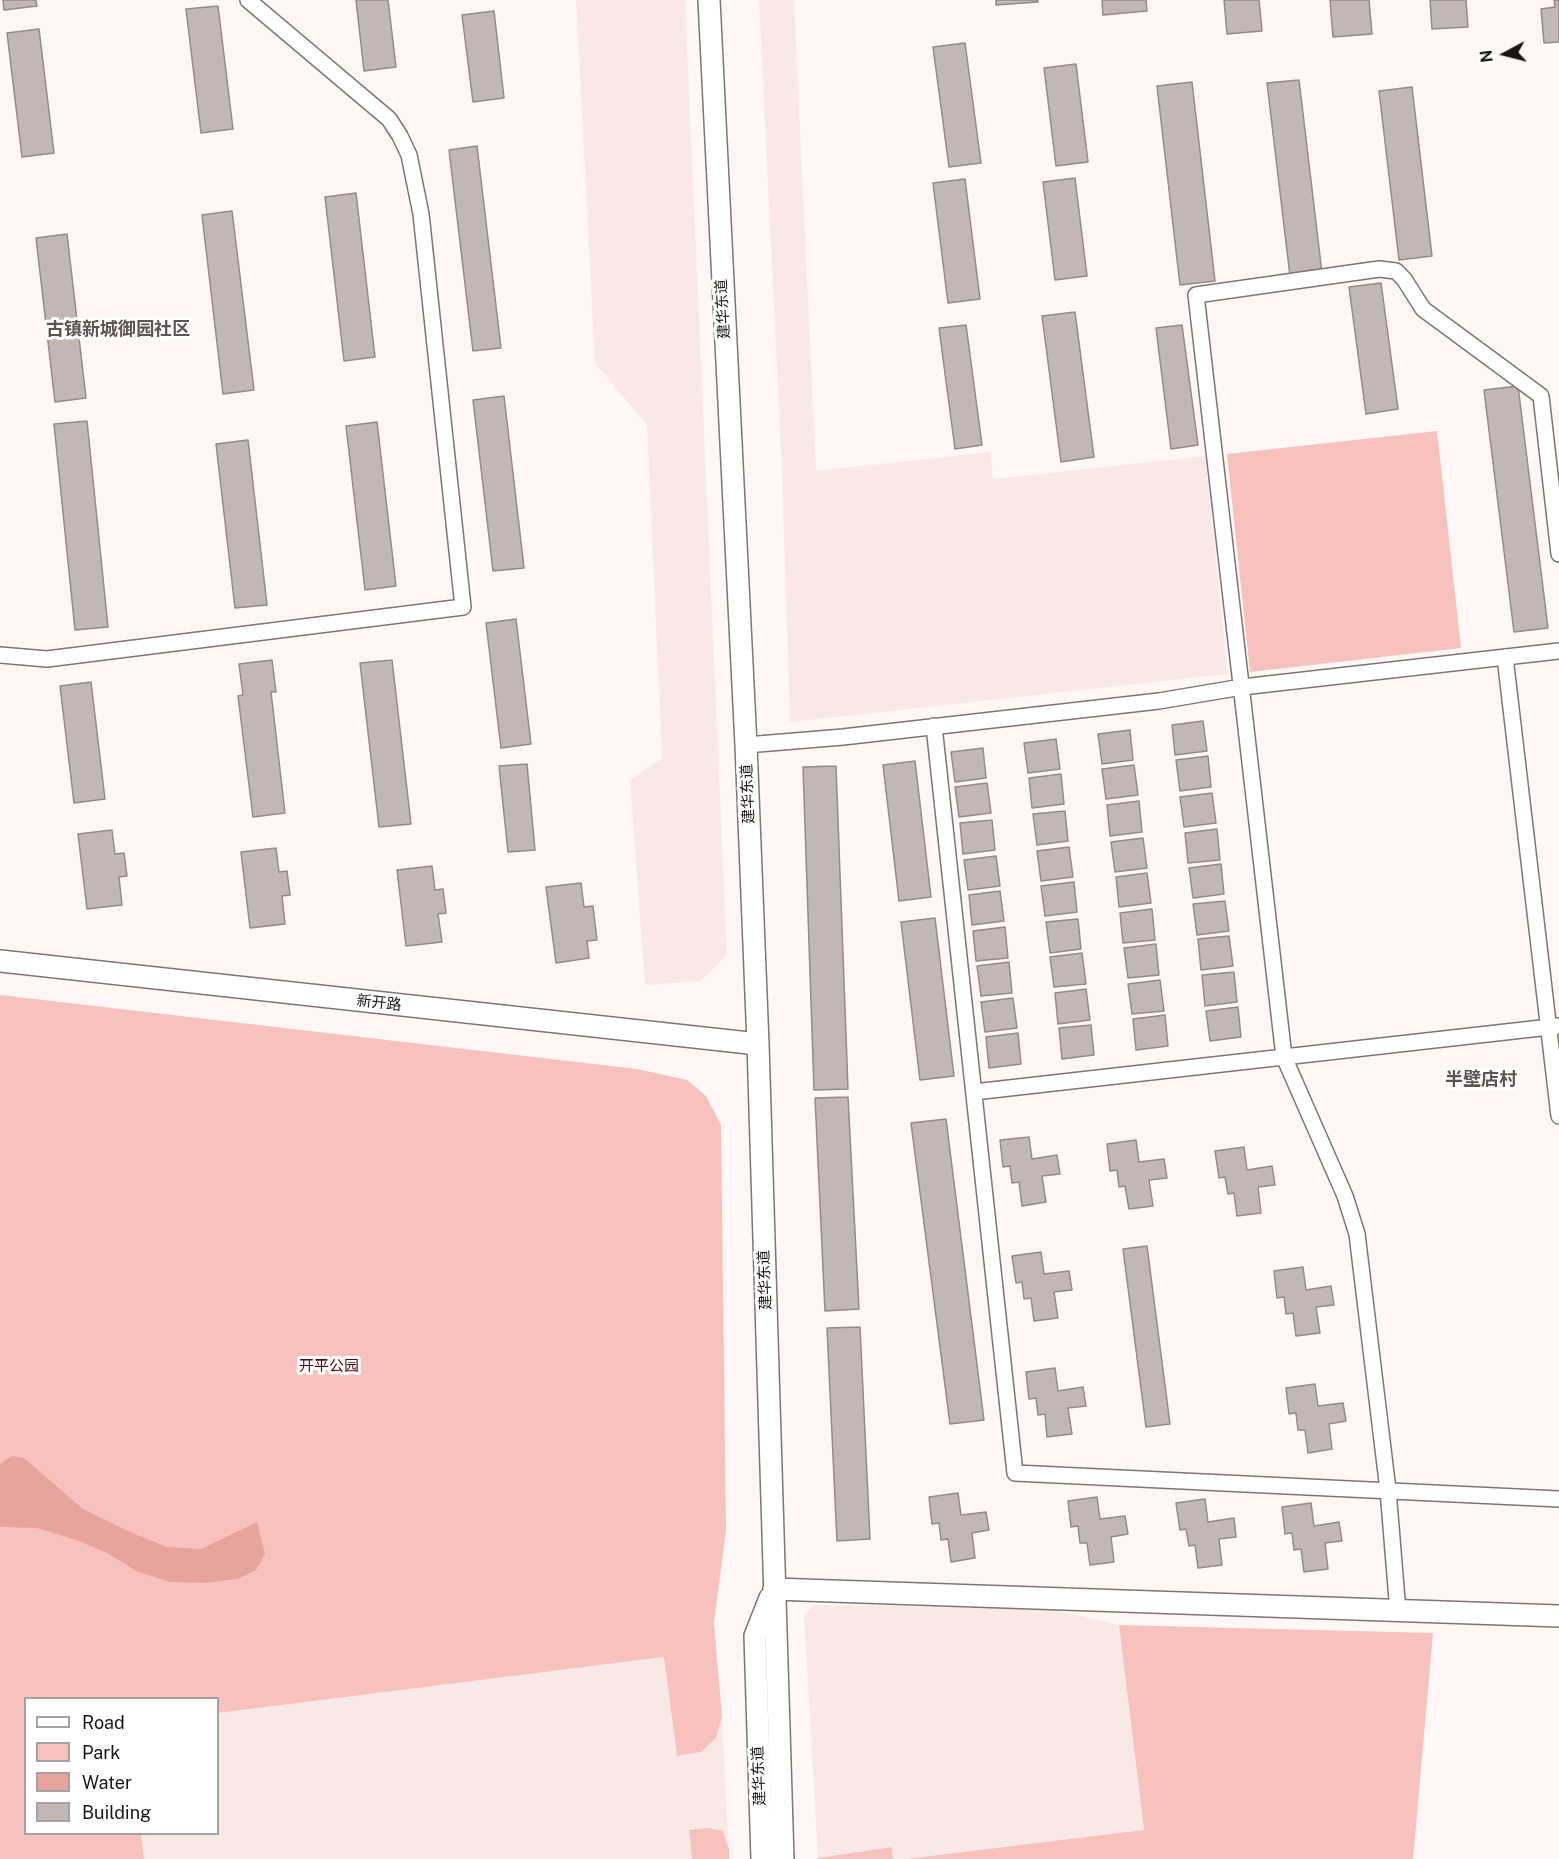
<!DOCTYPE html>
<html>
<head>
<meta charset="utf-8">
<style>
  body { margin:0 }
  #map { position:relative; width:1559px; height:1859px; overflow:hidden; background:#fef7f6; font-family:"Public Sans",sans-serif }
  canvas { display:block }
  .legend { position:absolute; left:24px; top:1697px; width:195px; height:138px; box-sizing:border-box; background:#fff; border:2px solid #a3a1a1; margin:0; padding:8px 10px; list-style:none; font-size:18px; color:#191515 }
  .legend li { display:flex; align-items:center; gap:12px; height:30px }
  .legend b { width:30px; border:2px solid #a3a1a1 }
  .north { position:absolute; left:1475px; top:24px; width:60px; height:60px; -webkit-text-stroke:4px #fff; paint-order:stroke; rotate:263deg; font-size:16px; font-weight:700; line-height:24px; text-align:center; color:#191515 }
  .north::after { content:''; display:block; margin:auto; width:21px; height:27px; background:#191515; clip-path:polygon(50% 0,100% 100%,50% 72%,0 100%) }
</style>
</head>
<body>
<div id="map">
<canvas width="1559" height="1859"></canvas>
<ul class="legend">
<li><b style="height:8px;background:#fff"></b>Road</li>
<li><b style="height:16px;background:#f7c2bd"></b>Park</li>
<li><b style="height:16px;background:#e7a49e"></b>Water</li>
<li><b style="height:16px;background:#c3b7b6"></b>Building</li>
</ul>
<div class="north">N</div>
</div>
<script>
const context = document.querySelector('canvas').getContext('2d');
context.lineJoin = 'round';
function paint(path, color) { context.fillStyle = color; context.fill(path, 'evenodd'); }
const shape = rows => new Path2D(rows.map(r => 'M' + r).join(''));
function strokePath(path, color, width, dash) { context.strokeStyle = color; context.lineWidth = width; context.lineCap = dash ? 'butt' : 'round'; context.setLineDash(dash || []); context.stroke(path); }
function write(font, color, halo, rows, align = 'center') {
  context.font = font + ' "Public Sans","Noto Sans SC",sans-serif'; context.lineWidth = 6; context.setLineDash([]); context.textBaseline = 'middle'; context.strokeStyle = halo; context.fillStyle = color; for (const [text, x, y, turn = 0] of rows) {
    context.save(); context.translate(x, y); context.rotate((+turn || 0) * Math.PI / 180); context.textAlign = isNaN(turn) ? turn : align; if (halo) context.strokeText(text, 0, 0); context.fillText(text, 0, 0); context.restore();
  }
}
const built = shape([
  [576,0,685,0,727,955,701,981,645,985,630,780,662,758,647,425,595,363],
  [759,0,794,0,816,471,990,452,993,479,1205,456,1228,674,790,722,782,472],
  [814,1605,1049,1609,1119,1625,1144,1831,906,1859,893,1859,892,1847,818,1858,804,1616],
  [665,1657,677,1756,701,1752,716,1738,722,1717,729,1850,723,1831,689,1830,692,1859,144,1859,141,1834,218,1834,218,1713]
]);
const green = shape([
  [1437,431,1461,648,1250,672,1227,454],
  [0,995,637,1069,687,1080,706,1096,721,1125,726,1530,714,1623,722,1717,716,1738,701,1752,677,1756,664,1657,218,1713,218,1698,26,1698,26,1834,141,1834,144,1859,0,1859],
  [1119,1625,1433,1633,1413,1859,906,1859,1144,1830],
  [708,1828,723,1831,729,1850,729,1859,692,1859,689,1830],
  [892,1847,893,1859,818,1859,818,1858]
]);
const water = shape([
  [12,1456,24,1458,83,1509,128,1531,167,1547,201,1549,257,1522,265,1554,256,1570,238,1579,204,1583,170,1582,138,1572,107,1553,76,1540,37,1528,0,1527,0,1464]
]);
const building = shape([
  [3,0,36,0,37,6,4,10,3,0],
  [356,0,388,0,396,67,364,71,356,0],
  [996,0,1038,0,1038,2,996,5,996,0],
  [1102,0,1146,0,1147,11,1103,15,1102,0],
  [1224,0,1259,0,1262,31,1227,34,1224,0],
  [1330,0,1369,0,1372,34,1333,37,1330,0],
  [1430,0,1466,0,1468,27,1432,29,1430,0],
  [1554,0,1559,0,1559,42,1544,43,1541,9,1555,7,1554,0],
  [218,6,233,129,201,133,186,9,218,6],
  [494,11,504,98,473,102,462,15,494,11],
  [39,29,54,153,22,157,7,33,39,29],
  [965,43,981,163,949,167,933,47,965,43],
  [1076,64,1088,162,1056,166,1044,68,1076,64],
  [1299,80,1322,273,1290,276,1267,83,1299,80],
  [1192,82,1215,281,1180,285,1157,86,1192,82],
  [1412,87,1432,256,1399,260,1379,91,1412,87],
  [477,146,501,348,473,351,449,150,477,146],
  [1075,178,1087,276,1055,280,1043,182,1075,178],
  [965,179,980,299,948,303,933,183,965,179],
  [356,193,375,357,344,361,325,197,356,193],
  [232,211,254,390,223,394,202,215,232,211],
  [67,234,86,398,55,402,36,238,67,234],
  [1381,283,1398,409,1366,414,1349,287,1381,283],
  [1075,312,1094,457,1061,462,1042,316,1075,312],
  [966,325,982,445,955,449,939,328,966,325],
  [1182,325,1198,445,1171,449,1156,328,1182,325],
  [1518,386,1548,628,1514,632,1484,390,1518,386],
  [504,396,524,568,493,571,473,400,504,396],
  [87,421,108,627,75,630,54,424,87,421],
  [377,422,396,586,365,590,346,426,377,422],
  [248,440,267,605,235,608,216,444,248,440],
  [516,619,531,744,501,748,486,623,516,619],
  [272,660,276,692,271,692,285,813,253,817,238,696,243,695,239,664,272,660],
  [392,660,411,824,379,827,360,663,392,660],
  [91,682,105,799,74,803,60,686,91,682],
  [1203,721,1207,751,1175,755,1172,725,1203,721],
  [1130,730,1133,760,1102,764,1098,734,1130,730],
  [1056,739,1060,769,1028,773,1024,743,1056,739],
  [983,748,986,778,955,782,951,752,983,748],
  [1208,756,1211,787,1180,791,1176,760,1208,756],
  [915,761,931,897,899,901,883,765,915,761],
  [527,764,535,850,508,852,499,766,527,764],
  [1134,765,1138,795,1106,799,1102,769,1134,765],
  [836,766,848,1089,814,1090,803,767,836,766],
  [1061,774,1064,804,1032,808,1029,778,1061,774],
  [987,783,991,813,959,817,955,787,987,783],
  [1212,793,1216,823,1184,827,1180,797,1212,793],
  [1139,801,1142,832,1110,836,1107,805,1139,801],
  [1065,811,1068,841,1037,845,1033,814,1065,811],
  [992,820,995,850,963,854,960,823,992,820],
  [1217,829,1220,860,1188,863,1185,833,1217,829],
  [112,830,115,854,124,853,127,876,119,877,122,905,87,909,78,834,112,830],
  [1143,838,1147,868,1115,872,1111,842,1143,838],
  [1069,847,1073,877,1041,881,1037,851,1069,847],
  [276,848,279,872,287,871,290,895,282,896,285,924,250,928,241,852,276,848],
  [996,856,1000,886,968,890,964,860,996,856],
  [1221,864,1224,894,1193,898,1189,868,1221,864],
  [432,866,435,890,443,889,446,913,438,914,442,942,406,946,397,870,432,866],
  [1147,873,1151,903,1119,907,1116,877,1147,873],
  [1074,882,1077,912,1045,916,1041,886,1074,882],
  [581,883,584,907,593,906,597,940,587,941,589,958,556,963,546,887,581,883],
  [1000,891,1004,921,972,925,969,895,1000,891],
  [1225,901,1229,931,1197,935,1193,904,1225,901],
  [1152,909,1155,940,1123,943,1120,913,1152,909],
  [935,918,954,1076,920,1080,901,922,935,918],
  [1078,919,1081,949,1050,953,1046,922,1078,919],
  [1005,927,1008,958,976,961,973,931,1005,927],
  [1229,936,1233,966,1201,970,1198,939,1229,936],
  [1156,944,1159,975,1128,978,1124,948,1156,944],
  [1082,953,1086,984,1054,987,1050,957,1082,953],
  [1009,962,1012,993,981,996,977,966,1009,962],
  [1234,972,1237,1002,1205,1006,1202,975,1234,972],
  [1160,980,1164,1011,1132,1014,1128,984,1160,980],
  [1086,989,1090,1020,1058,1024,1055,993,1086,989],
  [1013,998,1017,1028,985,1032,981,1002,1013,998],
  [1238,1007,1241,1037,1210,1041,1206,1011,1238,1007],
  [1165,1015,1168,1046,1136,1050,1133,1019,1165,1015],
  [1091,1025,1094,1055,1062,1059,1059,1028,1091,1025],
  [1018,1033,1021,1064,989,1068,986,1037,1018,1033],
  [848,1097,859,1309,825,1311,815,1098,848,1097],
  [946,1119,984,1420,950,1424,911,1123,946,1119],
  [1029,1137,1032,1159,1057,1155,1060,1174,1042,1176,1046,1202,1022,1206,1019,1182,1012,1183,1010,1166,1003,1167,1000,1140,1029,1137],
  [1136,1140,1139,1162,1164,1159,1167,1178,1149,1180,1153,1206,1129,1209,1125,1186,1119,1187,1117,1170,1110,1171,1107,1144,1136,1140],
  [1244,1147,1247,1170,1272,1166,1275,1185,1258,1187,1261,1213,1237,1216,1234,1193,1228,1194,1225,1177,1219,1178,1215,1151,1244,1147],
  [1147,1246,1170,1424,1146,1427,1123,1249,1147,1246],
  [1041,1252,1044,1274,1069,1271,1072,1290,1054,1292,1058,1318,1034,1321,1031,1298,1024,1299,1022,1282,1016,1283,1012,1256,1041,1252],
  [1303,1267,1306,1290,1331,1286,1334,1305,1316,1307,1320,1333,1296,1336,1293,1313,1286,1314,1284,1297,1277,1298,1274,1271,1303,1267],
  [860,1327,870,1539,837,1541,827,1328,860,1327],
  [1055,1368,1058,1391,1083,1387,1086,1406,1068,1408,1072,1434,1047,1437,1045,1414,1038,1415,1036,1398,1029,1399,1026,1372,1055,1368],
  [1315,1384,1318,1406,1343,1403,1346,1421,1329,1424,1332,1449,1308,1453,1305,1430,1298,1430,1296,1413,1289,1414,1286,1388,1315,1384],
  [958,1493,961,1515,986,1512,989,1530,972,1533,975,1558,951,1562,948,1539,941,1540,939,1523,932,1524,929,1497,958,1493],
  [1097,1497,1100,1519,1125,1516,1128,1534,1111,1537,1114,1562,1090,1565,1087,1543,1080,1543,1078,1526,1071,1527,1068,1501,1097,1497],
  [1205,1499,1208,1522,1234,1518,1236,1537,1219,1539,1222,1565,1198,1568,1195,1545,1189,1546,1186,1529,1180,1530,1176,1503,1205,1499],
  [1311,1503,1314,1526,1339,1522,1342,1541,1325,1543,1328,1569,1304,1572,1301,1549,1294,1550,1292,1533,1285,1534,1282,1507,1311,1503]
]);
const street = shape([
  [0,655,47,659,463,607,421,214,409,155,400,136,389,119,248,0],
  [1505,657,1559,1116],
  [934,726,1015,1473,1559,1499],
  [746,745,843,737,1159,701,1242,687,1559,651],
  [974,1092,1559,1026],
  [1398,1612,1388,1490,1357,1234,1345,1196,1284,1057,1196,295,1379,269,1396,271,1404,279,1423,309,1541,396,1559,554]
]);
const secondary = shape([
  [709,0,746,745,758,1044,783,1859],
  [0,961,758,1044],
  [774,1589,1559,1616],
  [762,1859,755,1636,770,1598]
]);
const streetNames = [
  ["建华东道",723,309,-93],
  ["建华东道",748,794,-92],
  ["新开路",379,1003,6],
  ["建华东道",765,1280,-92],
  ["建华东道",759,1776,-92]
];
const parkNames = [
  ["开平公园",329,1366]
];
const quarterNames = [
  ["古镇新城御园社区",118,329],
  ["半壁店村",1481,1079]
];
paint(built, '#f8e9e7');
paint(green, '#f7c2bd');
paint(water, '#e7a49e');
paint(building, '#c3b7b6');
strokePath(building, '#958a89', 1.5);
strokePath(street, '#7f7574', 18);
strokePath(secondary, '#7f7574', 24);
strokePath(street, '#fff', 15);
strokePath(secondary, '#fff', 21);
write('15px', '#191515', '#fff', streetNames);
write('15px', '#55040b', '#fff', parkNames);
write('bold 18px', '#5e5453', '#fff', quarterNames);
</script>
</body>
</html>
